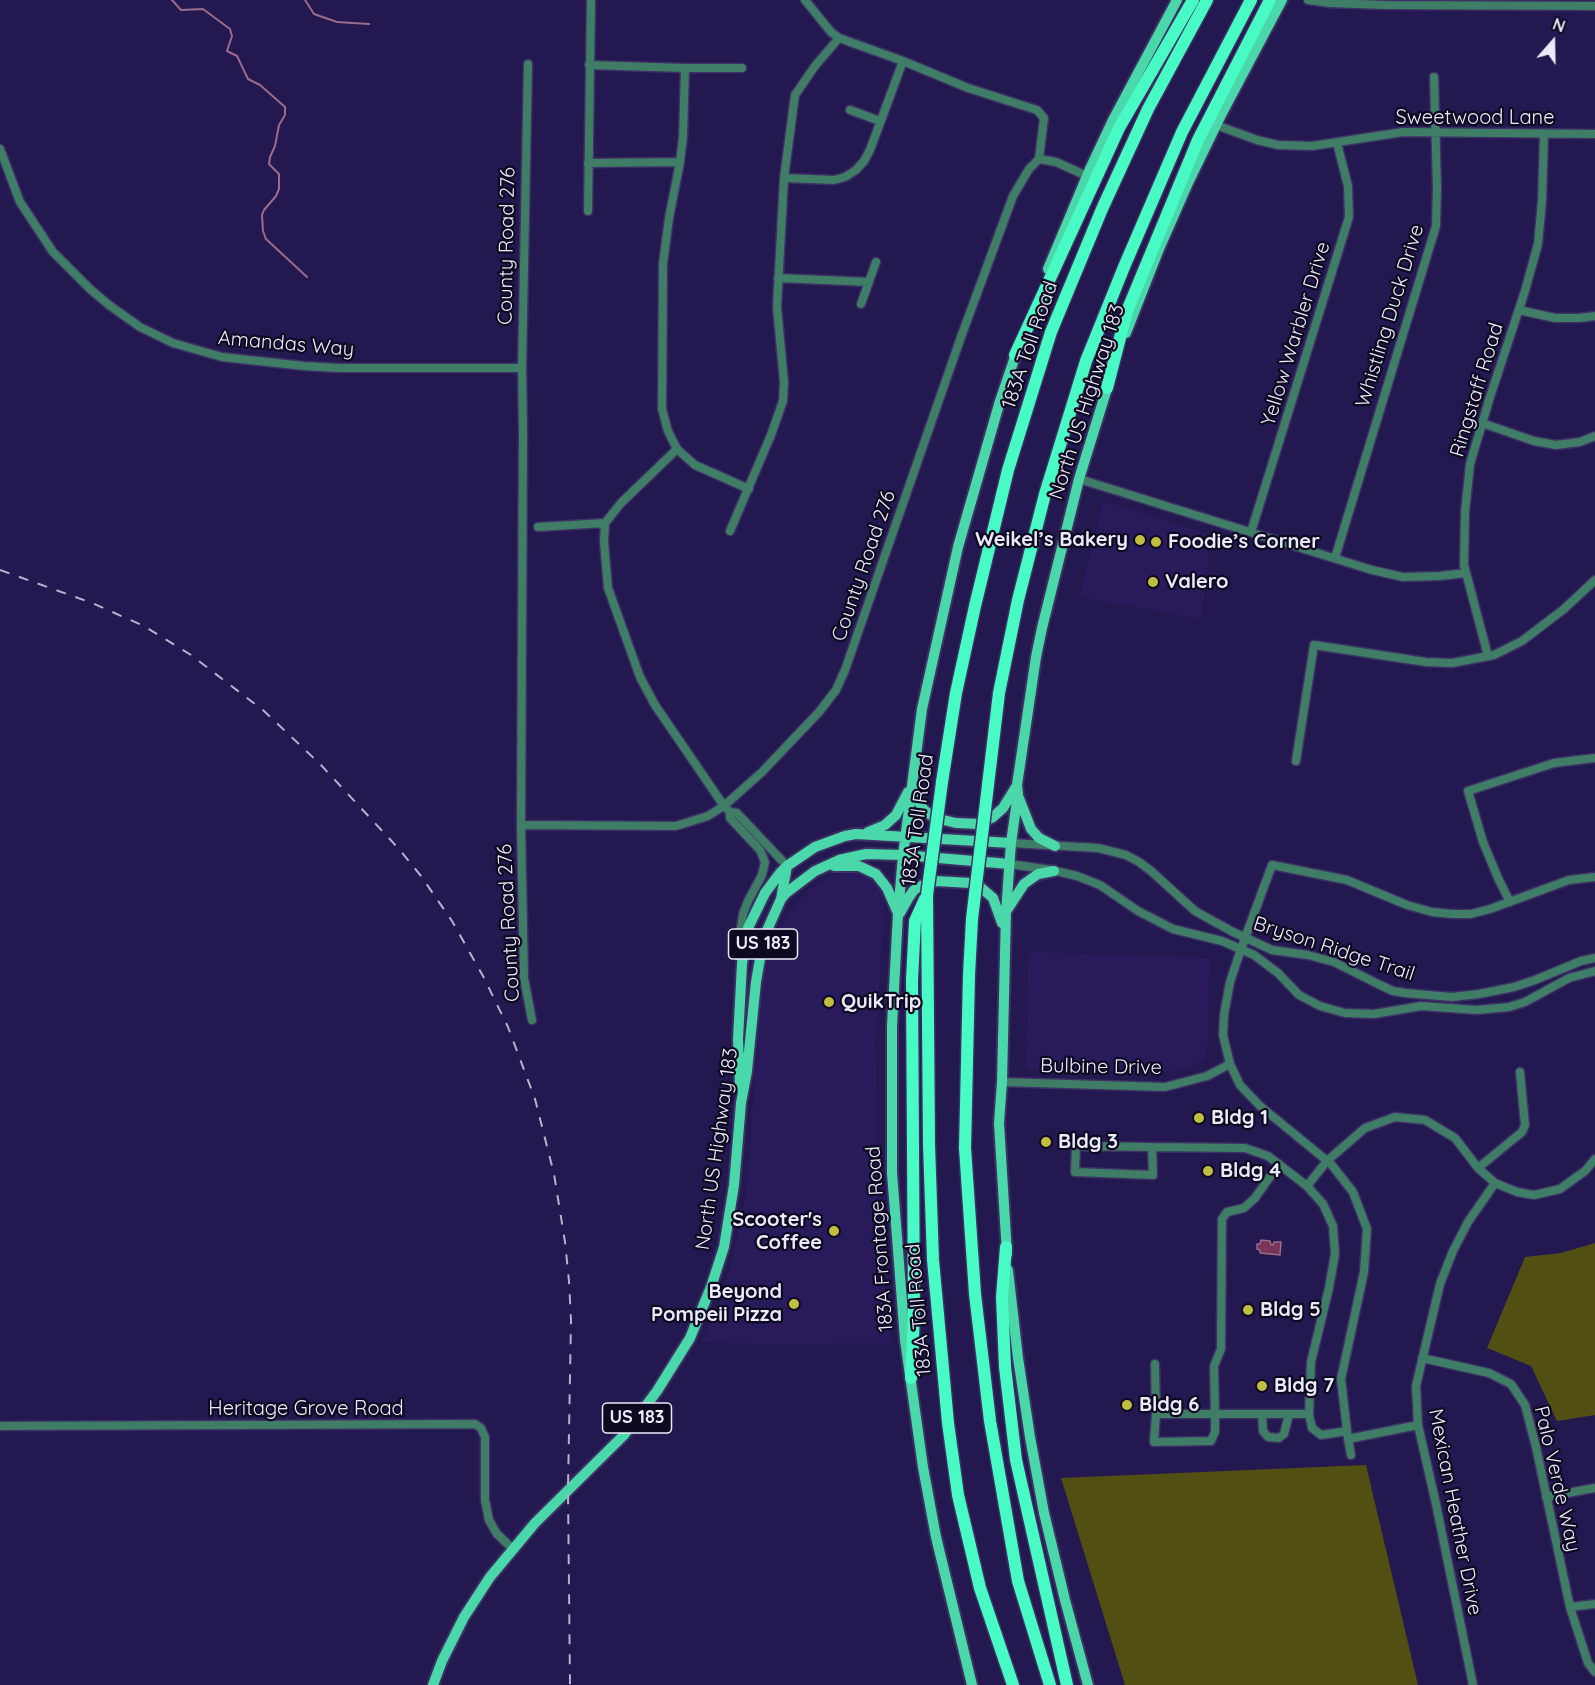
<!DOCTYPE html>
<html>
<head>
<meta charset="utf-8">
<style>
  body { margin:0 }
  #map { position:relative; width:1595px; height:1685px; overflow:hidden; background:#241850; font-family:Quicksand,sans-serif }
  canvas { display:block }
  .north { position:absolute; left:1523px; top:12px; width:60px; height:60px; -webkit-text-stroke:4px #0d0921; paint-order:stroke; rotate:20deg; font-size:16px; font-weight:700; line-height:24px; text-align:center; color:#ebeaf9 }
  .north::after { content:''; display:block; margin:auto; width:21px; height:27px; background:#ebeaf9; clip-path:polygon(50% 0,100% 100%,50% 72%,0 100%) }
</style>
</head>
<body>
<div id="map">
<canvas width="1595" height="1685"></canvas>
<div class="north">N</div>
</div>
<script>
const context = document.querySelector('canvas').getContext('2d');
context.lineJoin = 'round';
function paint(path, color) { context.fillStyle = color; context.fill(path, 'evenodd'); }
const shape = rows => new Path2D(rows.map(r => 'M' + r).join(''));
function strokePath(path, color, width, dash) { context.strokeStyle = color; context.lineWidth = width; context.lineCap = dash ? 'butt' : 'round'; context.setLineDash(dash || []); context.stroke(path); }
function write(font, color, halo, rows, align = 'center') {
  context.font = font + ' Quicksand,sans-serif'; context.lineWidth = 4.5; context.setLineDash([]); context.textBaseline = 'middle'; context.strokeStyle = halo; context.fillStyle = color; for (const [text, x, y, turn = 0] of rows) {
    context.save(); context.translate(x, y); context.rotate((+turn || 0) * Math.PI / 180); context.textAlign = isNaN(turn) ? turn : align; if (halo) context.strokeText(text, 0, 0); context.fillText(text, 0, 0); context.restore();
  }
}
const built = shape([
  [1103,501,1211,535,1201,619,1080,597],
  [849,871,867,875,872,879,882,893,885,909,875,1040,878,1219,891,1343,765,1344,701,1342,723,1295,743,1214,748,1174,761,984,768,958,786,917,808,890,831,876],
  [1029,952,1210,958,1207,1056,1191,1068,1168,1072,1026,1069]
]);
const green = shape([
  [1595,1243,1595,1415,1557,1421,1531,1366,1487,1348,1525,1257,1561,1253],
  [1366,1465,1418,1685,1125,1685,1061,1478]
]);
const water = shape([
  [1261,1240,1270,1241,1271,1245,1273,1245,1274,1242,1281,1242,1280,1255,1260,1253,1260,1250,1257,1249,1257,1244,1260,1244,1261,1240]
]);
const stream = shape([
  [172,0,181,10,203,9,230,29,232,36,227,51,237,56,248,79,260,85,285,107,285,115,279,125,275,146,270,157,269,164,279,174,279,189,276,196,264,210,262,215,263,231,266,239,307,277],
  [305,0,314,14,337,22,369,24]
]);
const minor = shape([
  [805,0,831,32,839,38,903,61,968,88,1037,110,1044,118,1039,159],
  [1308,0,1330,3,1386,5,1595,6],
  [528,64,522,368,523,432,521,825,524,978,532,1020],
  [589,65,685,68,683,137,680,162,669,218,663,264,662,409,668,431,677,449,695,465,749,489],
  [685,68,742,68],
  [850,110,880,121],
  [1216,125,1257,140,1278,145,1312,146,1403,132,1595,134],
  [0,149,20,202,53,252,90,289,109,305,140,327,173,343,222,357,304,366,339,368,522,368],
  [588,163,680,162],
  [784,178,834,180,845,177,856,170,864,161,870,150,903,61],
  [588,211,591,0],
  [778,278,869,282],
  [861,304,876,262],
  [1519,310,1555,318,1579,318,1595,316],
  [1482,423,1534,441,1556,445,1580,442,1595,436],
  [677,449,621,503,605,523,604,542,608,588,640,677,655,705,724,806,730,812,737,813,787,866],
  [1079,479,1372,570,1403,577,1440,576,1466,573],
  [538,527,605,523],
  [730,531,771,435,783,401,784,382,777,307,784,178,795,95,815,66,839,38],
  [1251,532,1349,217,1348,186,1337,143],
  [1335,558,1436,226,1437,188,1434,77],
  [1488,656,1464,565,1465,512,1470,464,1490,397,1525,291,1538,244,1542,201,1544,134],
  [1296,761,1314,645,1426,662,1452,663,1494,655,1522,641,1564,609,1595,580],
  [730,812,730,818,760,850,765,862,762,875,748,901,743,914,738,949,741,961],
  [521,825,676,826,708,816,725,805,762,772,819,712,836,690,845,670,961,337,1013,196,1029,169,1039,159,1056,162,1087,176],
  [1011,843,1098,848,1126,855,1139,862,1150,870,1195,911,1233,932,1272,950,1308,955,1334,962,1380,985,1393,991,1405,993,1452,997,1479,994,1514,987,1535,980,1581,961,1595,958],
  [1009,864,1052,870,1077,876,1100,885,1138,911,1173,929,1222,941,1254,955,1278,973,1299,995,1320,1006,1345,1013,1374,1014,1421,1006,1477,1010,1509,1007,1525,1002,1569,978,1595,971],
  [1510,902,1498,878,1483,842,1468,791,1554,763,1595,758],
  [1002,1082,1165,1087,1207,1076,1230,1064],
  [1152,1147,1153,1175,1075,1172,1076,1146,1152,1147,1245,1148,1268,1156,1307,1186,1327,1161,1365,1128,1395,1117,1425,1120,1455,1138,1478,1168,1495,1183,1517,1192,1534,1195,1560,1189,1585,1171,1595,1159],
  [1279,1164,1255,1198,1244,1208,1227,1212,1222,1219,1221,1349,1214,1366,1215,1414,1309,1414,1312,1428,1321,1435,1347,1431],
  [1478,1168,1522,1132,1525,1125,1520,1072],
  [1307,1186,1323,1204,1333,1226,1335,1254,1329,1288,1311,1362,1309,1414],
  [1422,1358,1489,1373,1511,1384,1525,1405,1536,1447,1570,1607,1588,1663,1595,1672],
  [1155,1364,1156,1414,1215,1414,1215,1432,1211,1441,1154,1442,1156,1414],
  [1262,1414,1263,1431,1268,1437,1279,1438,1284,1434,1289,1414],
  [0,1426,475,1424,481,1428,485,1437,485,1500,489,1520,497,1534,512,1548],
  [1348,1439,1418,1425],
  [1351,1455,1348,1439,1341,1379,1364,1272,1367,1229,1353,1192,1331,1164,1260,1106,1240,1085,1230,1064,1223,1035,1224,1015,1230,982,1241,949,1272,865,1347,880,1407,905,1432,912,1452,914,1471,914,1490,909,1569,880,1595,877],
  [1546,1497,1595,1488],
  [1570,1607,1595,1604],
  [1473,1685,1436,1504,1418,1425,1416,1386,1440,1284,1453,1251,1468,1222,1495,1183]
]);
const major = shape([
  [1048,269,1090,169,1114,118,1177,0],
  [1126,333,1159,249,1188,183,1220,117,1282,0],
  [913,787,918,801,924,810,935,818,956,823,979,824,993,817,1003,808,1016,787],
  [1019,798,1031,829,1039,838,1055,846],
  [868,832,885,825,896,815,908,792],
  [834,866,859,866,876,874,887,888,897,911],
  [781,899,787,866],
  [1007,910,1024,884,1038,874,1054,871],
  [900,913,909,897,914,890,921,886,936,881,970,883,979,886,993,898,1002,923],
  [740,1087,738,1039,742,964,746,938,748,928,765,893,780,873,787,866,815,847,845,836,856,834,1011,843],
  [1007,1254,999,1123,1002,1082,1006,912,1011,843,1018,794,1017,785,1036,657,1042,628,1079,479,1109,382],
  [1008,1270,1018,1358,1030,1437,1044,1513,1065,1600,1088,1685],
  [433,1685,442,1661,464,1617,490,1577,535,1523,624,1435,657,1391,690,1338,711,1287,724,1247,734,1185,741,1103,747,1071,756,982,761,953,768,928,781,899,786,893,815,871,839,860,866,854,903,855,1009,864],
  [972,1685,936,1537,923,1467,905,1340,892,1173,892,1026,898,914,903,855,922,709,958,547,1000,401,1018,348]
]);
const highway = shape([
  [1015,355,1119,128,1193,0],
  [1107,388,1127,311,1198,140,1270,0],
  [942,782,956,693,975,606,1008,470,1051,332,1102,209,1148,109,1207,0],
  [988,785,999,693,1018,600,1045,494,1086,361,1124,267,1182,132,1251,0],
  [927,895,929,1145,933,1260,948,1423,958,1495,980,1588,1013,1685],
  [969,975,965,1148,975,1294,990,1421,1018,1581,1050,1685],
  [1006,1247,1002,1297,1005,1367,1016,1460,1067,1685],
  [911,1378,914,1316,912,980,915,921,925,899]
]);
const rail = shape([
  [0,570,92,603,144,626,191,655,264,711,320,764,399,849,421,876,452,921,483,976,508,1027,535,1099,554,1174,565,1242,569,1281,571,1320,568,1489,570,1685]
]);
const highwayBridge = shape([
  [927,895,942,782],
  [969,975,972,919,988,785]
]);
const markers = [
  [1140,540,6,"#c1bd40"],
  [1156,542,6,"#c1bd40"],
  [1153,582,6,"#c1bd40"],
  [829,1002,6,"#c1bd40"],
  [1199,1118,6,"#c1bd40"],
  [1046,1142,6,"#c1bd40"],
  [1208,1171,6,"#c1bd40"],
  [834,1231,6,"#c1bd40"],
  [794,1304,6,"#c1bd40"],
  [1248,1310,6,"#c1bd40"],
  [1262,1386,6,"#c1bd40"],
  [1127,1405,6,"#c1bd40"]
];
const shields = [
  [763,944,69],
  [637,1418,69]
];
const shieldNames = [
  ["US 183",763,944],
  ["US 183",637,1418]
];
const streetNames = [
  ["Sweetwood Lane",1475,118],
  ["County Road 276",507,246,-89],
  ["Whistling Duck Drive",1390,316,-73],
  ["Yellow Warbler Drive",1296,334,-73],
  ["Amandas Way",286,344,5],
  ["183A Toll Road",1030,345,-71],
  ["Ringstaff Road",1477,390,-73],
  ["North US Highway 183",1087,402,-72],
  ["County Road 276",864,566,-71],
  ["183A Toll Road",918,820,-82],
  ["County Road 276",509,923,-93],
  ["Bryson Ridge Trail",1334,949,18],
  ["Bulbine Drive",1101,1067,1],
  ["North US Highway 183",717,1149,-82],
  ["183A Frontage Road",880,1239,-94],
  ["183A Toll Road",919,1310,-95],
  ["Heritage Grove Road",306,1409],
  ["Palo Verde Way",1557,1479,77],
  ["Mexican Heather Drive",1455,1512,79]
];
const poiNames = [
  ["Weikel’s Bakery",1128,540,"right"],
  ["Foodie’s Corner",1168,542],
  ["Valero",1165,582],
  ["QuikTrip",841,1002],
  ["Bldg 1",1211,1118],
  ["Bldg 3",1058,1142],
  ["Bldg 4",1220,1171],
  ["Scooter's",822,1220,"right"],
  ["Coffee",822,1243,"right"],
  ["Beyond",782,1292,"right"],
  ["Pompeii Pizza",782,1315,"right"],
  ["Bldg 5",1260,1310],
  ["Bldg 7",1274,1386],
  ["Bldg 6",1139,1405]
];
paint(built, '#291b5b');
paint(green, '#514f11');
paint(water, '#77355a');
strokePath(water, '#9a6b8a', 1.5);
strokePath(stream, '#9a6b8a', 2);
strokePath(minor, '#3c3164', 11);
strokePath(major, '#3c3164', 14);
strokePath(highway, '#3c3164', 15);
strokePath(minor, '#407d67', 8);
strokePath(major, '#4ad7a9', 10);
strokePath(highway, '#48fbc4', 12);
strokePath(rail, '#b6b2cc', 2, [10, 10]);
strokePath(highwayBridge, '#3c3164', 15, []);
strokePath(highwayBridge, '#48fbc4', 12);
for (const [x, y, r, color] of markers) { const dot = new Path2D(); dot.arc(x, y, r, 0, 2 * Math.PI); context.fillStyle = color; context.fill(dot); strokePath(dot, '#0d0921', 2); }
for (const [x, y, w] of shields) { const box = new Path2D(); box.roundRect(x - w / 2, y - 15, w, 30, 4.5); context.fillStyle = '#0d0921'; context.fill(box); strokePath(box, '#ebeaf9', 1.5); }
write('bold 18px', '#ebeaf9', null, shieldNames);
write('20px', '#ebeaf9', '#0d0921', streetNames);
write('bold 20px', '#ebeaf9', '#0d0921', poiNames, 'left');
</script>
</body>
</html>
